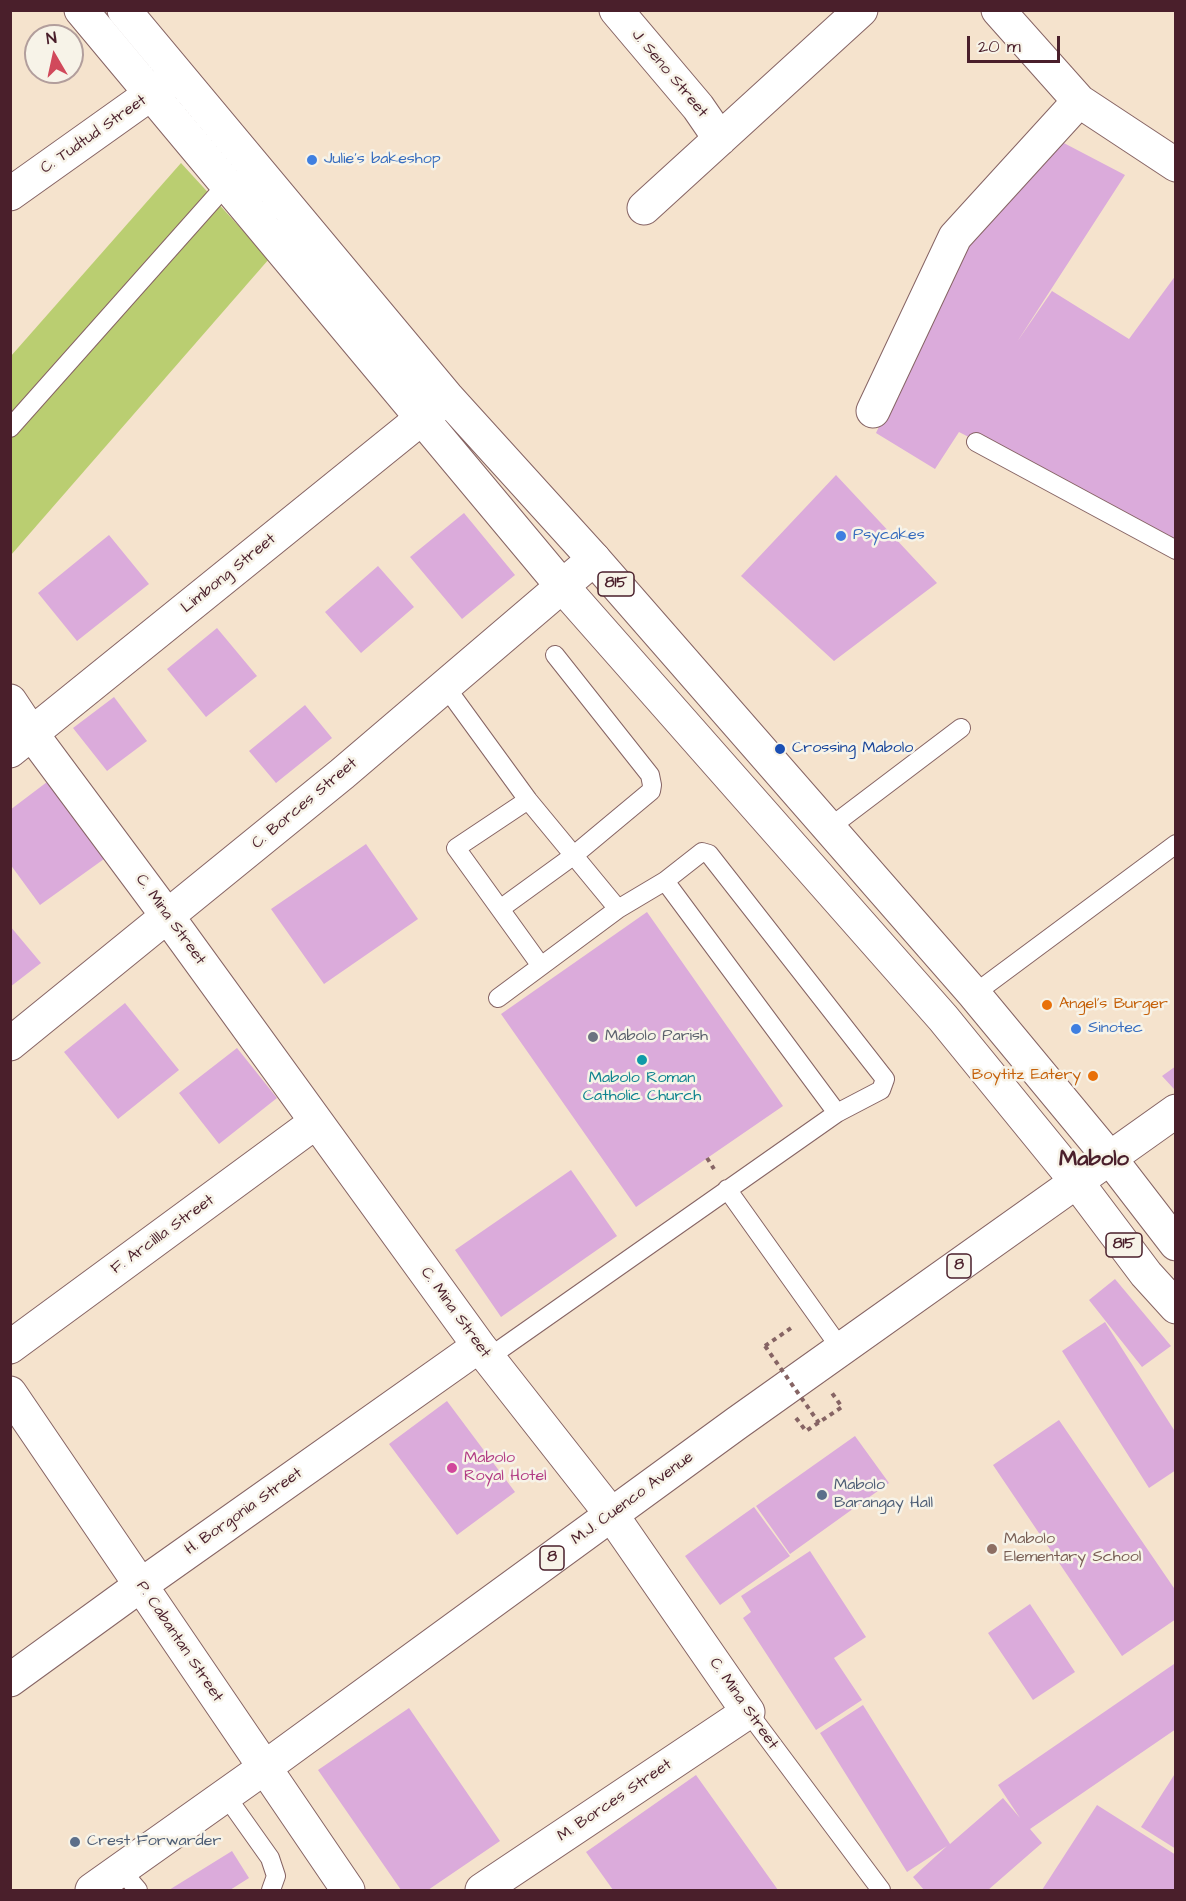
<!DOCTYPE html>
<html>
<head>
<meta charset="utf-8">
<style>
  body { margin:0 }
  #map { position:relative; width:1186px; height:1901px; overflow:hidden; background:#f5e3cd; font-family:"Architects Daughter",sans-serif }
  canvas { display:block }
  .frame { position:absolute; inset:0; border:12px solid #4a1f2b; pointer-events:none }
  .north { position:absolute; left:24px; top:24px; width:60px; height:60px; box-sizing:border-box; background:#f7f3e8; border:2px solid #b29e9c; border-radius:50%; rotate:351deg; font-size:16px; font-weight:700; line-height:24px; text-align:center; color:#4a1f2b }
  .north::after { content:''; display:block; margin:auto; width:21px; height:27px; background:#d1495b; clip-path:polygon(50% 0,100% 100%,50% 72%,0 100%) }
  .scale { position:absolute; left:967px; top:36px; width:93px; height:27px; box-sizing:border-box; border:3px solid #4a1f2b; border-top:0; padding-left:8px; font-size:18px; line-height:21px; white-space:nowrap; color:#4a1f2b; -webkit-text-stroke:4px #f7f3e8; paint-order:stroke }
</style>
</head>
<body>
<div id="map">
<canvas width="1186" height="1901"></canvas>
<div class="frame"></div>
<div class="north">N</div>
<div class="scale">20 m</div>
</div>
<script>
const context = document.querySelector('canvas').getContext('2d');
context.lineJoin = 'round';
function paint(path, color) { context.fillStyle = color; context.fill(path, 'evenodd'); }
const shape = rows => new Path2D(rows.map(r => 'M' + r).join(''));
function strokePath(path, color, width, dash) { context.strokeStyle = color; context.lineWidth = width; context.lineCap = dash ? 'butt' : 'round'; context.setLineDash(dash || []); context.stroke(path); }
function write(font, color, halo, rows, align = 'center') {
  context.font = font + ' "Architects Daughter",sans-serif'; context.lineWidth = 5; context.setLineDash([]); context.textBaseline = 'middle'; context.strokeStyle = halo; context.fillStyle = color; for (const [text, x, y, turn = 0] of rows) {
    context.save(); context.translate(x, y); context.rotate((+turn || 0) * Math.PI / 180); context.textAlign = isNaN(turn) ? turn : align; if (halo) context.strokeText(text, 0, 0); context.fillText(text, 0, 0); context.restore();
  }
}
const green = shape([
  [181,163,269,259,11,555,11,356]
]);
const building = shape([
  [1060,141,1125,175,1017,342,1052,291,1129,339,1176,275,1176,544,959,432,935,469,876,433,963,243],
  [836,475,937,583,834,661,741,576],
  [464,513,515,575,462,619,410,557],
  [109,535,149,584,77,641,38,593],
  [378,566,414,607,361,653,325,612],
  [217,628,257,676,206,717,167,669],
  [114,697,147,741,107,771,73,728],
  [305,705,332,738,276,783,249,751],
  [47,782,104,859,40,905,10,864,10,810],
  [366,844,418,919,324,984,271,909],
  [647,912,783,1106,636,1207,501,1014],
  [10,926,41,963,10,987],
  [125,1003,179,1070,118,1119,64,1052],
  [237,1048,277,1098,219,1144,179,1093],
  [1176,1066,1176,1088,1174,1089,1162,1076],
  [571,1170,617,1236,501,1317,455,1250],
  [1115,1279,1171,1346,1142,1367,1089,1300],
  [1105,1322,1176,1433,1176,1470,1149,1488,1062,1351],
  [447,1401,515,1492,457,1535,389,1444],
  [1059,1420,1176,1591,1176,1619,1122,1656,993,1465],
  [855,1436,889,1483,790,1554,756,1506],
  [754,1507,790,1556,720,1605,685,1556],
  [810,1551,866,1637,834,1658,862,1700,816,1730,743,1618,751,1612,741,1596],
  [1030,1604,1075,1672,1033,1700,988,1633],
  [1174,1664,1176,1729,1030,1829,1042,1843,988,1890,924,1890,913,1877,947,1846,907,1872,820,1733,863,1705,950,1844,1003,1798,1020,1818,998,1785],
  [409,1708,500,1841,428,1890,401,1890,318,1770],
  [1176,1772,1176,1849,1141,1827],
  [696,1775,778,1890,613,1890,586,1852],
  [1097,1805,1176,1855,1176,1890,1042,1890],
  [232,1851,249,1878,230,1890,169,1890]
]);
const path = shape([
  [707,1158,714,1169],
  [765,1346,794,1326],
  [796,1418,806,1431,842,1407,832,1393]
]);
const lane = shape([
  [10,428,227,184],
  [976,442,1176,550],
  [445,686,528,800,618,909],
  [528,800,456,848,500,909,573,856,651,791,652,785,650,775,555,655],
  [829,828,961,728],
  [665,881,837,1113],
  [500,909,541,966],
  [974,994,1176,844],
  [727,1189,841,1349],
  [488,1358,837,1113,881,1090,885,1079,709,854,702,852,665,881,618,909,498,998],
  [748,1712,881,1890],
  [226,1796,270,1858,276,1876,271,1890],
  [121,1870,138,1890]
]);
const street = shape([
  [616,10,698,107,720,139],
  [998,10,1079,101,1176,165],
  [10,194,173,78],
  [644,208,861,10],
  [873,411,955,237,1079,101],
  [10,701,32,734,168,917,479,1346,611,1514,748,1712,482,1890],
  [10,751,443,401],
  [10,1044,342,774,594,559],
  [10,1347,316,1122],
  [10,1393,348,1890],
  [10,1680,141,1585,479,1346]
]);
const primary = shape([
  [81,10,562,586,943,1018,1076,1181,1146,1274,1176,1307],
  [124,10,447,397,594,559,974,994,1109,1157,1176,1244],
  [92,1890,264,1768,737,1423,1176,1111]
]);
const pathBridge = shape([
  [765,1346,819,1423]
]);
const markers = [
  [312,160,6,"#3f7fe0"],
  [841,536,6,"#3f7fe0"],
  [780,749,6,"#1a4fb4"],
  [1047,1005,6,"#e8710a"],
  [1076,1029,6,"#3f7fe0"],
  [593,1037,6,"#6b7280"],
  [642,1060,6,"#0f9aa8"],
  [1093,1076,6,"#e8710a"],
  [452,1468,6,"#d1479c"],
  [822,1495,6,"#5c6f8a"],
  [992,1549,6,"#8d6e63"],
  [75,1842,6,"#5c6f8a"]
];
const shields = [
  [616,584,36],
  [1124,1245,36],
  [959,1266,24],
  [552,1558,24]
];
const shieldNames = [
  ["815",616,584],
  ["815",1124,1245],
  ["8",959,1266],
  ["8",552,1558]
];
const streetNames = [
  ["J. Seno Street",669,74,50],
  ["C. Tudtud Street",94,135,-35],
  ["Limbong Street",229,574,-39],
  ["C. Borces Street",305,804,-40],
  ["C. Mina Street",170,920,54],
  ["F. Arcillla Street",163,1235,-36],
  ["C. Mina Street",455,1313,54],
  ["M.J. Cuenco Avenue",633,1499,-36],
  ["H. Borgonia Street",244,1512,-35],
  ["P. Cabantan Street",179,1642,56],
  ["C. Mina Street",743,1704,55],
  ["M. Borces Street",615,1801,-34]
];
const shopNames = [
  ["Julie's bakeshop",324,160],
  ["Psycakes",853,536],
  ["Sinotec",1088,1029]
];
const transitNames = [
  ["Crossing Mabolo",792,749]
];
const foodNames = [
  ["Angel's Burger",1059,1005],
  ["Boytitz Eatery",1081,1076,"right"]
];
const worshipNames = [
  ["Mabolo Parish",605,1037]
];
const cultureNames = [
  ["Mabolo Roman",642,1079],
  ["Catholic Church",642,1097]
];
const hotelNames = [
  ["Mabolo",464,1459],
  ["Royal Hotel",464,1477]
];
const serviceNames = [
  ["Mabolo",834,1486],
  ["Barangay Hall",834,1504],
  ["Crest Forwarder",87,1842]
];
const educationNames = [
  ["Mabolo",1004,1540],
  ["Elementary School",1004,1558]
];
const districtNames = [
  ["Mabolo",1094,1160]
];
paint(green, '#bace71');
paint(building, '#dbabdb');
strokePath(lane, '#866464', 20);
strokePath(street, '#866464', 35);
strokePath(primary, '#866464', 35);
strokePath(path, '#866464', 4, [4.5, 4.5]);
strokePath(lane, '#fff', 18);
strokePath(street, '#fff', 33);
strokePath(primary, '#fff', 33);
strokePath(pathBridge, '#866464', 4, [4.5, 4.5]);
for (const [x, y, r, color] of markers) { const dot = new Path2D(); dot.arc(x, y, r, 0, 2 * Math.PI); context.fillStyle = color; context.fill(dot); strokePath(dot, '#f7f3e8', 2); }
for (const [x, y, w] of shields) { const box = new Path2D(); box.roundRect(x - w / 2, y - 12, w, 24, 4.5); context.fillStyle = '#f7f3e8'; context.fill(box); strokePath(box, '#4a1f2b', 1.5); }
write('bold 15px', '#4a1f2b', null, shieldNames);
write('16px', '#4a1f2b', '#f7f3e8', streetNames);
write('16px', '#366cbe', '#f7f3e8', shopNames, 'left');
write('16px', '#164399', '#f7f3e8', transitNames, 'left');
write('16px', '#c56008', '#f7f3e8', foodNames, 'left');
write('16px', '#5b616d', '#f7f3e8', worshipNames, 'left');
write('16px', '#0d838f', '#f7f3e8', cultureNames);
write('16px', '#b23c85', '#f7f3e8', hotelNames, 'left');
write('16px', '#4e5e75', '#f7f3e8', serviceNames, 'left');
write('16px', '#785e54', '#f7f3e8', educationNames, 'left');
write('bold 22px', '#4a1f2b', '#f7f3e8', districtNames);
</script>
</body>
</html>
